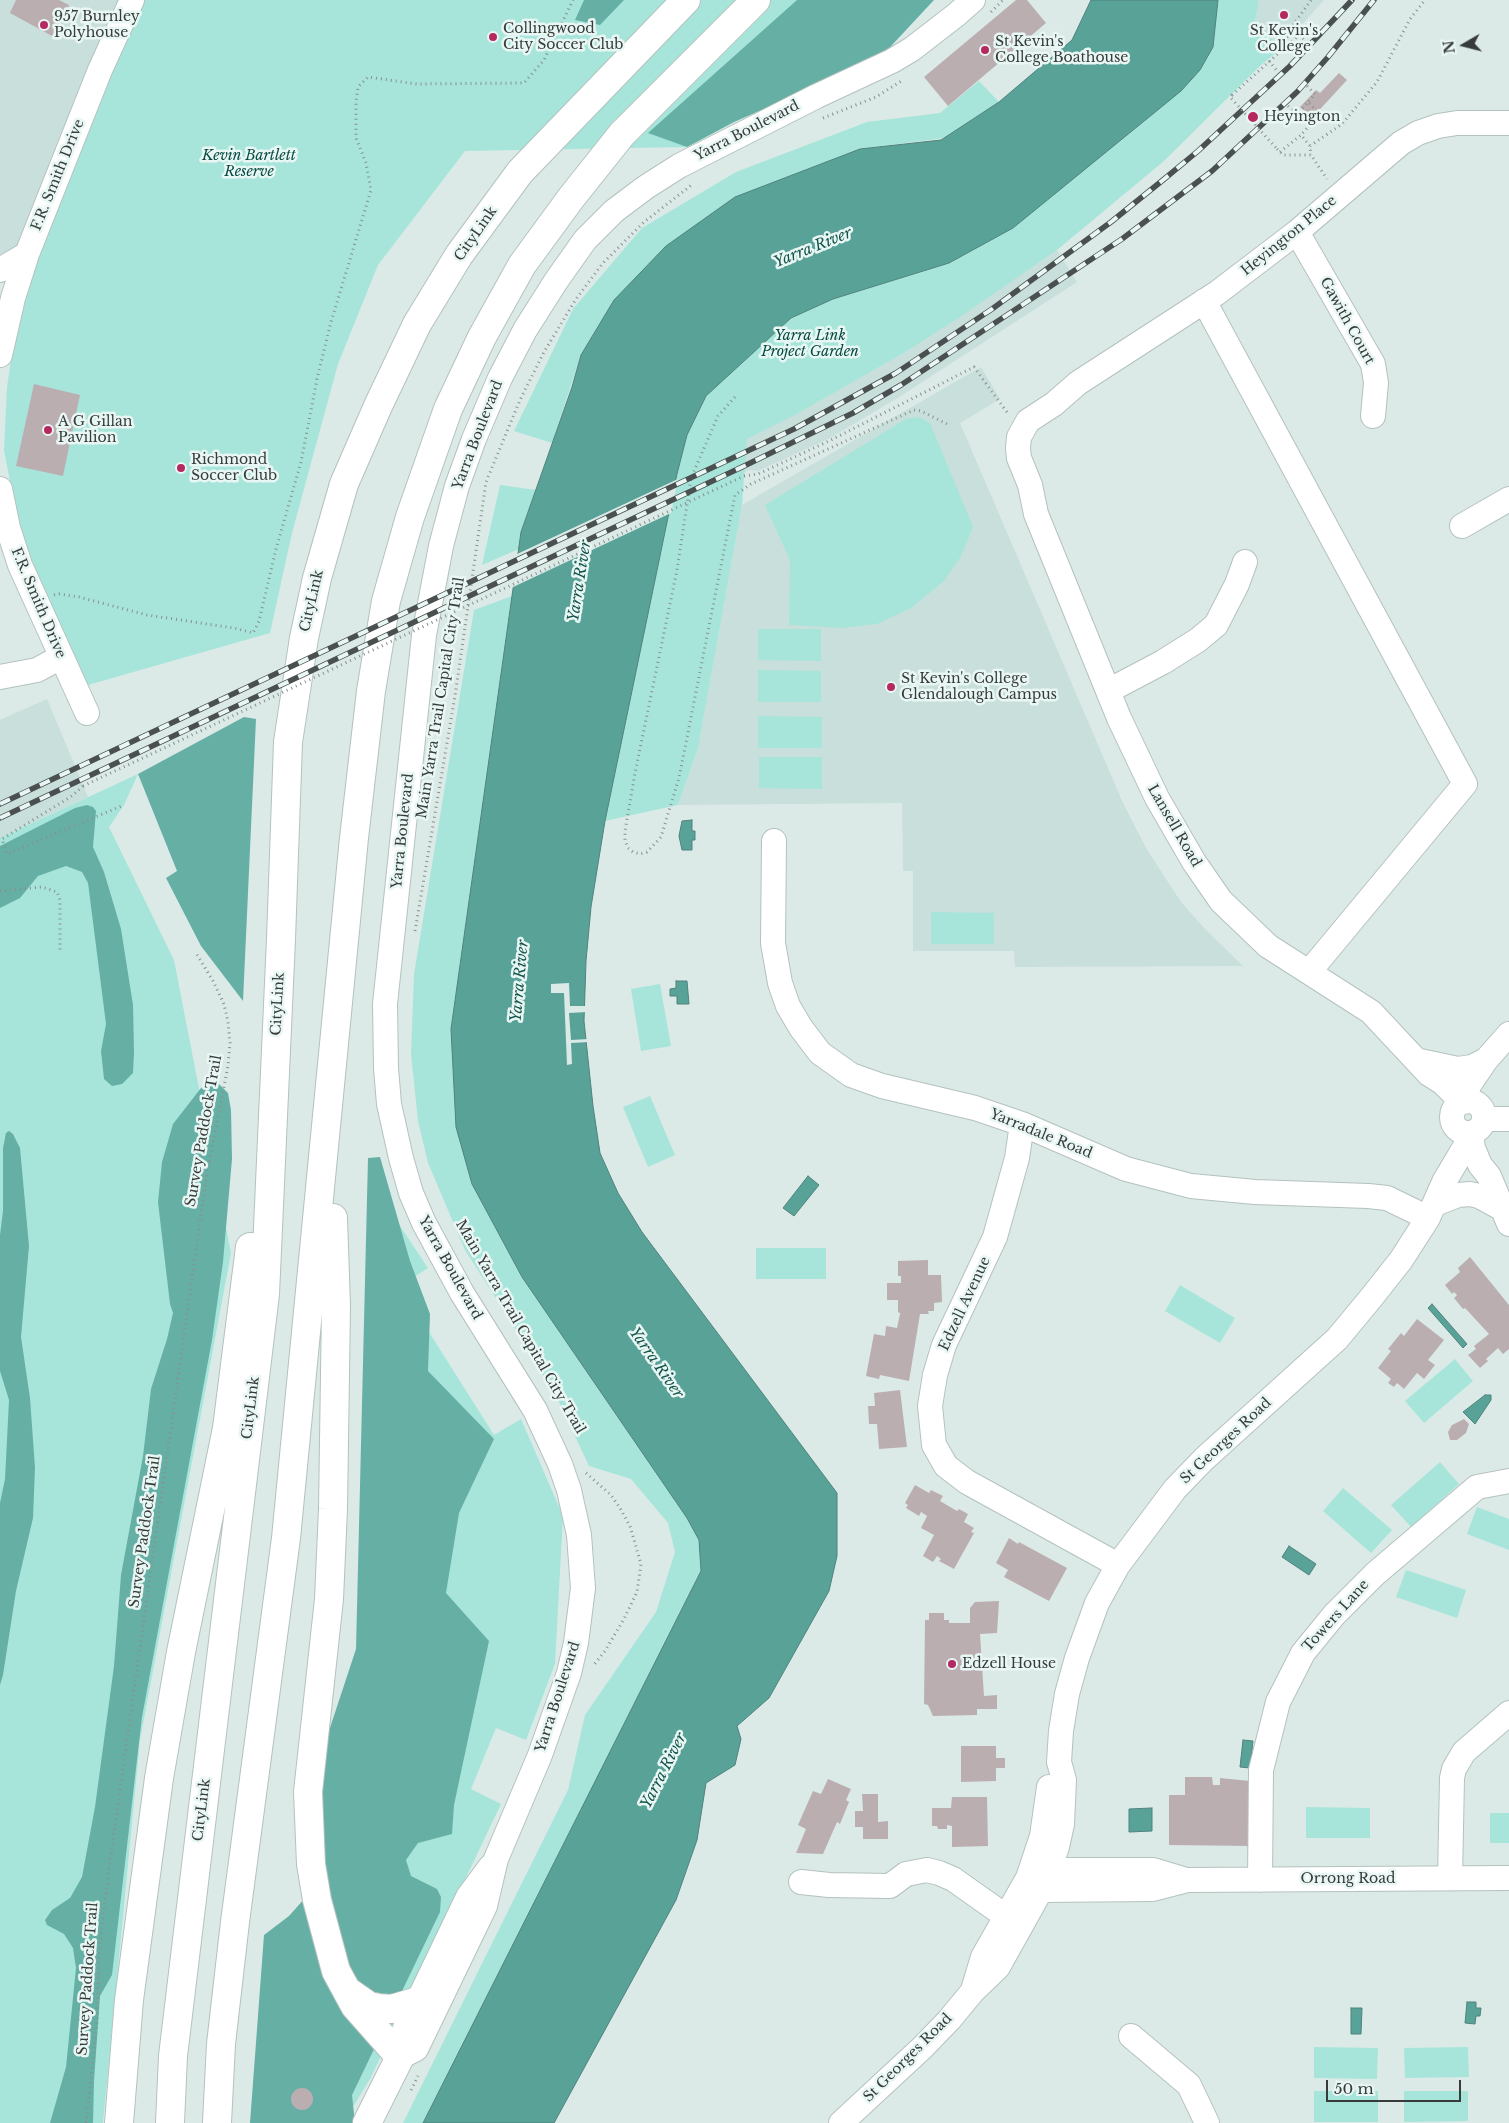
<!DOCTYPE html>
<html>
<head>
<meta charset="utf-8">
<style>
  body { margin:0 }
  #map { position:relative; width:1509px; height:2123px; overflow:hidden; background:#dbeae7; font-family:"Libre Baskerville",serif }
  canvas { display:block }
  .north { position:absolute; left:1439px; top:20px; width:50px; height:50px; -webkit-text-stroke:4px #e9f7f4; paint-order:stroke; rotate:262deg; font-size:14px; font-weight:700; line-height:20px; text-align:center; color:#373c3b }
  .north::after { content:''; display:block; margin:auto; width:18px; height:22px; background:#373c3b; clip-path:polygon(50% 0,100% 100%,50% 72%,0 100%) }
  .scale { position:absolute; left:1326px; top:2080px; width:135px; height:22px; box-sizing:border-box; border:2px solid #373c3b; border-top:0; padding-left:6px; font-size:15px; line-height:18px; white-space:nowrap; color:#373c3b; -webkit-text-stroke:4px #e9f7f4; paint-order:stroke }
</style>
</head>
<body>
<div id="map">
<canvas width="1509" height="2123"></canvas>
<div class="north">N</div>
<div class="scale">50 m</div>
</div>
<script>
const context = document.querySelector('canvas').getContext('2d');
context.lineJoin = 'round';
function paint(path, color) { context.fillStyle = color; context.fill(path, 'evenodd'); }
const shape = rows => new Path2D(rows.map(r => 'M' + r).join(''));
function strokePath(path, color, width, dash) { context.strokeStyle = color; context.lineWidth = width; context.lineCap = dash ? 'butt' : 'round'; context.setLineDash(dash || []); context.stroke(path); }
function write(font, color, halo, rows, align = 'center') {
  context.font = font + ' "Libre Baskerville",serif'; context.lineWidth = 5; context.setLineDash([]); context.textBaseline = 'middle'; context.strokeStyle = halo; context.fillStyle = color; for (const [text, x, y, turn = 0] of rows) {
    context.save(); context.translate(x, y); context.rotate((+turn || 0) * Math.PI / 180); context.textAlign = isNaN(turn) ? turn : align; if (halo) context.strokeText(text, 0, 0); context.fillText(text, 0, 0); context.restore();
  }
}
const built = shape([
  [0,0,132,0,27,254,0,270],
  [1259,0,1324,0,1279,50,1271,43,1273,40,1254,28],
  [1057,250,1077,282,896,399,830,438,758,471,749,470,743,473,739,450,747,439,907,351],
  [981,367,1000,399,960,423,1123,803,1146,848,1181,902,1206,930,1243,966,1015,967,1014,951,913,951,913,871,903,871,902,803,678,805,698,748,742,505],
  [47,699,88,797,0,838,0,720]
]);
const green = shape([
  [141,0,934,0,734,122,687,147,465,151,378,265,338,364,292,533,270,633,81,687,18,524,4,450,7,387,15,333,50,215],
  [1218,0,1259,0,1254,28,1273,40,1271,43,1279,50,1260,66,1164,161,1057,250,963,315,907,351,793,416,747,439,742,505,698,748,678,805,605,821,677,474,687,435,706,396,791,318,833,299,949,263,1181,91,1213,47],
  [979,81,999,102,944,138,860,149,581,355,552,443,514,431,573,309,642,228,736,172,867,122,940,113],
  [919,417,930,423,973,527,961,556,944,581,911,608,877,624,842,628,789,625,790,560,765,505,906,419],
  [500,485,536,490,521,532,519,549,482,565],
  [512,596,451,1029,472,1184,522,1277,687,1518,699,1540,701,1571,423,2123,403,2123,568,1790,585,1715,656,1612,675,1552,668,1523,631,1479,589,1466,559,1402,518,1333,465,1250,428,1163,418,1121,411,1054,414,974,474,610],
  [758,629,821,629,821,661,758,660],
  [758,670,821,671,821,702,758,702],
  [758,716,822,717,822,748,758,748],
  [759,757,822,757,822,789,759,788],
  [138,774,124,805,109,827,174,960,231,1253,140,1740,103,2123,0,2123,0,838],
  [931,912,994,913,994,944,931,944],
  [660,984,671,1046,641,1051,631,989],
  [650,1096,675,1155,648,1167,623,1107],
  [379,1194,428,1268,400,1286,494,1435,521,1419,563,1516,555,1664,526,1740,496,1728,471,1789,501,1804,370,2079,343,2123,286,2123,336,1916,367,1615],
  [756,1248,826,1248,826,1279,756,1279],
  [1180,1285,1235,1318,1220,1343,1165,1311],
  [1455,1359,1473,1381,1424,1423,1405,1401],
  [1440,1462,1459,1484,1411,1527,1391,1505],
  [1343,1488,1392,1530,1371,1553,1323,1511],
  [1477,1507,1509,1519,1509,1550,1467,1534],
  [1406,1570,1466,1590,1457,1618,1396,1597],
  [1306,1807,1370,1808,1370,1838,1306,1838],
  [1490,1813,1509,1813,1509,1843,1490,1843],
  [1314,2047,1378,2048,1377,2079,1314,2078],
  [1468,2047,1469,2077,1405,2078,1404,2048],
  [1314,2091,1378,2091,1378,2122,1314,2122],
  [1404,2091,1468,2091,1468,2121,1404,2122]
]);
const forest = shape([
  [584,0,624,0,600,25,575,20],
  [797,0,934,0,879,59,734,122,687,147,648,133],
  [244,717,256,719,243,1001,201,946,166,878,177,871,138,774],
  [87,805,93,807,96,811,93,847,104,872,121,929,133,1005,134,1052,133,1073,122,1084,112,1086,104,1079,101,1051,106,1024,88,883,82,872,66,866,38,876,20,898,0,908,0,846,75,808],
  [211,1083,219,1084,228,1093,231,1110,232,1159,223,1262,212,1340,142,1717,112,1975,100,1996,94,2081,93,2123,50,2123,66,2067,76,1968,73,1948,64,1934,47,1925,45,1920,52,1910,70,1898,82,1877,95,1807,114,1666,121,1575,143,1456,151,1389,167,1339,173,1313,170,1304,158,1202,162,1162,173,1124,201,1088],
  [9,1131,13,1134,20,1148,29,1246,21,1337,30,1398,35,1468,33,1518,16,1591,3,1675,0,1685,0,1503,5,1479,9,1400,0,1371,0,1235,3,1211,3,1148,6,1133],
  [380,1157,410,1261,430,1314,428,1371,494,1439,459,1513,446,1593,489,1641,454,1805,452,1834,418,1843,406,1860,411,1876,437,1889,441,1897,440,1912,352,2095,355,2123,250,2123,264,1935,289,1916,305,1898,324,1746,356,1649,368,1158]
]);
const water = shape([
  [1091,0,1218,0,1213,47,1200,70,1181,91,1013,228,949,263,833,299,791,318,706,396,687,435,677,474,605,821,591,907,586,961,584,1021,593,1106,600,1153,618,1193,642,1232,837,1493,837,1556,829,1591,769,1698,737,1726,741,1739,735,1765,706,1783,697,1840,676,1900,554,2123,423,2123,701,1571,699,1540,687,1518,522,1277,472,1184,456,1127,451,1029,521,532,572,387,581,355,614,300,666,246,735,197,860,149,941,140,999,102,1072,40,1091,0],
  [692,820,692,831,695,831,695,840,692,840,692,850,682,850,679,836,682,821,692,820],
  [676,981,687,981,689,1004,677,1004,677,996,670,996,670,989,676,988,676,981],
  [808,1176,819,1185,794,1216,783,1208,808,1176],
  [1432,1304,1467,1344,1463,1348,1428,1308,1432,1304],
  [1485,1395,1491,1395,1491,1400,1475,1424,1463,1412,1485,1395],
  [1289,1546,1316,1564,1309,1575,1282,1557,1289,1546],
  [1243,1740,1253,1741,1250,1768,1240,1767,1243,1740],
  [1152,1808,1152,1831,1129,1832,1129,1809,1152,1808],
  [1467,2002,1476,2002,1476,2008,1481,2008,1480,2016,1476,2016,1475,2024,1465,2023,1467,2002],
  [1351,2008,1362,2008,1361,2034,1351,2034,1351,2008]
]);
const pier = shape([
  [678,479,671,513,511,588,515,555],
  [569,983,570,1006,587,1006,587,1012,569,1013,571,1040,589,1039,589,1042,571,1043,572,1064,567,1065,564,993,551,993,551,984]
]);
const building = shape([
  [16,0,59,0,69,5,52,36,10,13],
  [1016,0,1027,0,1046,23,948,106,924,77],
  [1339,73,1347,80,1312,118,1300,107,1316,90,1320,93],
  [34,384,80,395,63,476,16,466],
  [1470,1257,1509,1305,1509,1349,1503,1354,1498,1348,1486,1359,1488,1361,1480,1368,1468,1355,1476,1349,1474,1346,1489,1334,1465,1308,1463,1309,1454,1298,1457,1295,1454,1292,1452,1294,1445,1285,1460,1272,1458,1268],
  [928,1260,928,1275,941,1275,942,1302,934,1303,934,1311,928,1311,929,1314,920,1314,909,1381,880,1375,879,1379,866,1376,874,1334,885,1336,886,1326,897,1328,900,1314,901,1314,898,1312,898,1300,887,1300,887,1283,901,1283,901,1276,898,1276,898,1261],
  [1417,1319,1444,1340,1428,1360,1435,1365,1424,1379,1417,1373,1404,1389,1397,1383,1394,1387,1388,1383,1391,1379,1378,1368,1391,1351,1388,1349,1401,1333,1404,1336],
  [900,1390,907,1447,879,1449,877,1424,869,1424,868,1406,875,1406,874,1393],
  [1464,1419,1469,1424,1466,1433,1457,1440,1450,1440,1448,1432,1452,1425],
  [915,1485,929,1493,931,1490,943,1496,940,1501,957,1511,959,1509,968,1514,964,1522,974,1528,971,1532,974,1533,954,1569,939,1561,941,1559,937,1556,933,1562,923,1556,934,1535,921,1528,927,1516,921,1512,919,1516,906,1508,908,1505,905,1503],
  [1009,1538,1018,1544,1019,1542,1067,1568,1049,1601,1004,1577,1008,1570,996,1563],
  [999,1601,997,1633,980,1634,984,1696,997,1695,997,1709,977,1709,977,1715,933,1716,928,1705,924,1704,925,1620,929,1620,929,1613,944,1613,944,1620,949,1620,949,1623,970,1623,970,1608,975,1602],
  [961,1746,996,1746,996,1758,1005,1758,1005,1768,996,1768,996,1781,961,1782],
  [1185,1777,1212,1777,1213,1785,1220,1785,1220,1778,1250,1781,1251,1797,1248,1797,1250,1846,1169,1845,1169,1795,1185,1795],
  [828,1779,851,1789,846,1800,849,1802,840,1824,837,1822,823,1854,796,1853,806,1829,798,1825,813,1791,821,1794],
  [862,1794,878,1794,878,1822,888,1821,888,1839,863,1839,863,1827,855,1827,855,1811,863,1811],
  [952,1797,987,1797,988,1846,952,1847,952,1826,947,1825,947,1829,938,1829,937,1826,932,1826,932,1808,951,1808],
  '291 2099a11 11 0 1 1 22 0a11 11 0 1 1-22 0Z'
]);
const path = shape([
  [991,12,1003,0],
  [1290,42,1286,35,1311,0],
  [1269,61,1278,72],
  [1307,86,1315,94,1308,102],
  [1232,95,1299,35,1307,42],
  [1288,106,1297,114,1308,102,1320,114,1301,135],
  [823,118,876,97,903,80],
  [1310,146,1342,124,1377,82,1410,19,1425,0],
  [1277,149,1283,155,1311,155,1327,179],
  [1280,152,1301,135,1310,146,1311,155],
  [735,397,718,416,691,478,677,570,635,773,625,831,625,840,628,848,633,852,640,854,647,852,661,837,679,778,735,495,751,484,914,410,921,411,947,424],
  [744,476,758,474,831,440,974,367,1009,415],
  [54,595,59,594,79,597,147,615,234,628,253,633,259,621,276,549,301,462,317,379,331,322,371,190,366,163,356,138,356,102,358,87,368,77,417,84,524,83,544,60,573,0],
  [83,786,72,796,2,839,7,854,124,805],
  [0,891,42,887,57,892,60,900,60,953],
  [415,931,455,696,486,482,520,400,544,352,576,299,603,263,644,222,693,184],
  [586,1473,611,1495,620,1508,630,1526,641,1564,637,1592,624,1619,605,1651,593,1666],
  [411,2090,418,2076],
  [86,2123,97,2022,99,1949,109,1868,206,1179,228,1066,230,1043,228,1022,224,1004,213,981,196,953]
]);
const minor = shape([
  [1297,232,1373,364,1376,383,1373,416],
  [0,270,27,254],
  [1204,301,1465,784,1309,972],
  [0,355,13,298,27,254,100,70,132,0],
  [0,489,8,528,20,565,87,713],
  [1462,526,1509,499],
  [0,677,37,670,61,657],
  [1108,691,1163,662,1198,640,1216,625,1237,584,1245,562],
  [774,841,773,943,780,983,788,1006,801,1028,820,1053,851,1075,882,1086,975,1108,1022,1124,1126,1169,1191,1186,1255,1192,1368,1196,1387,1198,1428,1218],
  [1420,1061,1458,1069,1472,1067,1486,1060],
  '1452 1117a16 16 0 1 1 32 0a16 16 0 1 1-32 0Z',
  [1462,1102,1443,1083,1429,1074,1371,1012,1268,946,1221,901,1194,862,1157,798,1119,718,1036,514,1030,485,1019,458,1018,448,1019,437,1028,421,1054,404,1078,383,1217,293,1297,232,1401,143,1418,133,1438,126,1457,123,1509,123],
  [1464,1102,1469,1085,1486,1060,1509,1034],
  [1485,1119,1509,1119],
  [1022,1124,1017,1158,995,1237,944,1345,935,1375,930,1406,934,1445,946,1466,967,1482,1118,1565],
  [1471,1133,1473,1148,1480,1165,1489,1176,1509,1224],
  [1435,1204,1458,1195,1470,1194,1479,1196,1501,1208],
  [1035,1875,1049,1870,1153,1870,1186,1880],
  [1450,1878,1452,1778,1454,1769,1464,1752,1509,1713],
  [1260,1880,1261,1770,1278,1702,1303,1653,1334,1615,1375,1574,1477,1487,1509,1481],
  [801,1882,829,1885,890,1886,906,1874,927,1870,939,1873,953,1879,1018,1925],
  [1041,1890,1153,1889,1188,1880,1509,1878],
  [973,1990,983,1957,1028,1878,1042,1836,1049,1787],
  [1131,2036,1189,2085,1207,2123],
  [400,2057,416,2049,485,1906,496,1859,540,1755,569,1673,576,1643,583,1588,579,1535,569,1490,560,1464,535,1410,462,1293,424,1223,411,1193,401,1158,389,1104,386,1068,385,1004,424,635,441,546,457,486,474,439,500,378,525,330,556,281,585,240,614,211,646,187,679,166,817,96,892,61,912,49,956,15,973,0],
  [400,2057,401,2037,418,2001,468,1897,491,1866],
  [841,2123,923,2047,949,2020,973,1991,998,1967,1041,1890,1057,1847,1062,1824,1064,1780,1059,1762,1061,1731,1067,1694,1077,1658,1097,1603,1118,1565,1175,1489,1204,1459,1337,1339,1371,1298,1401,1260,1428,1218,1444,1182,1466,1145,1470,1134]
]);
const major = shape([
  [367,2123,400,2057]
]);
const highway = shape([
  [333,1218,336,1306,333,1509,329,1599,308,1792,311,1864,317,1900,336,1971,355,2006,400,2057],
  [349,1992,369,2006,379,2008,392,2009,418,2001],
  [119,2123,129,2000,159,1778,181,1652,227,1428,250,1247],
  [170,2123,173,2056,265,1294,281,939,288,742,304,638,317,578,344,484,378,406,417,324,459,255,520,172,686,0],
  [217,2123,221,2044,235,1922,286,1538,354,838,371,691,386,601,410,517,448,409,482,337,522,265,571,198,622,134,756,0]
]);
const rail = shape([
  [0,804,794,429,896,373,992,309,1111,222,1163,180,1198,151,1290,66,1352,0],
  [0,818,742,467,853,413,901,385,1122,239,1212,171,1297,92,1328,57,1374,0]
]);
const pathBridge = shape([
  [1232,95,1230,97,1277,149],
  [83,786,744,476]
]);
const markers = [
  [1284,15,5,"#b52960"],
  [44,25,5,"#b52960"],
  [493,37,5,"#b52960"],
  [985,50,5,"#b52960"],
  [1253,117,6,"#b52960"],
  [48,430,5,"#b52960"],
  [181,468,5,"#b52960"],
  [891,687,5,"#b52960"],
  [952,1664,5,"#b52960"]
];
const poiNames = [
  ["957 Burnley",54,17],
  ["Polyhouse",54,33],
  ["Collingwood",503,29],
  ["City Soccer Club",503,45],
  ["St Kevin's",1284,31,"center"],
  ["College",1284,47,"center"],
  ["St Kevin's",995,42],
  ["College Boathouse",995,58],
  ["Heyington",1264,117],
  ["A G Gillan",58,422],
  ["Pavilion",58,438],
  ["Richmond",191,460],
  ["Soccer Club",191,476],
  ["St Kevin's College",901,679],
  ["Glendalough Campus",901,695],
  ["Edzell House",962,1664]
];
const streetNames = [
  ["Yarra Boulevard",747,131,-27],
  ["F.R. Smith Drive",58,175,-68],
  ["CityLink",476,234,-55],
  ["Heyington Place",1289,236,-39],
  ["Gawith Court",1347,321,61],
  ["Yarra Boulevard",478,435,-69],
  ["CityLink",312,601,-77],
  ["F.R. Smith Drive",38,603,67],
  ["Main Yarra Trail Capital City Trail",441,698,-81],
  ["Lansell Road",1174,826,60],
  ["Yarra Boulevard",403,831,-84],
  ["CityLink",278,1004,-87],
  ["Survey Paddock Trail",204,1131,-80],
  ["Yarradale Road",1041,1134,22],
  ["Yarra Boulevard",450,1268,61],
  ["Edzell Avenue",965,1304,-65],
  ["Main Yarra Trail Capital City Trail",520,1327,60],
  ["CityLink",251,1408,-83],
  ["St Georges Road",1226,1441,-43],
  ["Survey Paddock Trail",145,1532,-82],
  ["Towers Lane",1336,1616,-48],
  ["Yarra Boulevard",558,1697,-72],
  ["CityLink",202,1810,-83],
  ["Orrong Road",1348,1879],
  ["Survey Paddock Trail",88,1979,-86],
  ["St Georges Road",908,2058,-45]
];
const parkNames = [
  ["Kevin Bartlett",249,156],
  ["Reserve",249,172],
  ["Yarra Link",810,336],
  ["Project Garden",810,352]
];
const waterNames = [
  ["Yarra River",813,248,-22],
  ["Yarra River",580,581,-81],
  ["Yarra River",520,981,-85],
  ["Yarra River",656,1363,55],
  ["Yarra River",664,1771,-63]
];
paint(built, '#c8dfdb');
paint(green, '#a7e5db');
paint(forest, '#66afa5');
paint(water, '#59a298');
strokePath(water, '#4f837c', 1);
paint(pier, '#dbeae7');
paint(building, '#bbaeb1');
strokePath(minor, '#b4c2bf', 26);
strokePath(major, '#b4c2bf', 30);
strokePath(highway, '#b4c2bf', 30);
strokePath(path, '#87918f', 3, [1, 4]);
strokePath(minor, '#fff', 24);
strokePath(major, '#fff', 28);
strokePath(highway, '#fff', 28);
strokePath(rail, '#4a504f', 5.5);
strokePath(rail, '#e9f7f4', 4, [11]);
strokePath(pathBridge, '#87918f', 3, [1, 4]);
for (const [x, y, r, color] of markers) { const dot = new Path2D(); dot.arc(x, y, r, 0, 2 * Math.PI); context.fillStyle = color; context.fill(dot); strokePath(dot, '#e9f7f4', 2); }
write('14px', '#373c3b', '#e9f7f4', poiNames, 'left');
write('14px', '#373c3b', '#e9f7f4', streetNames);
write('italic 14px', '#064a43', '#e9f7f4', parkNames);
write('italic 15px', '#13534b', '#e9f7f4', waterNames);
</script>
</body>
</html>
